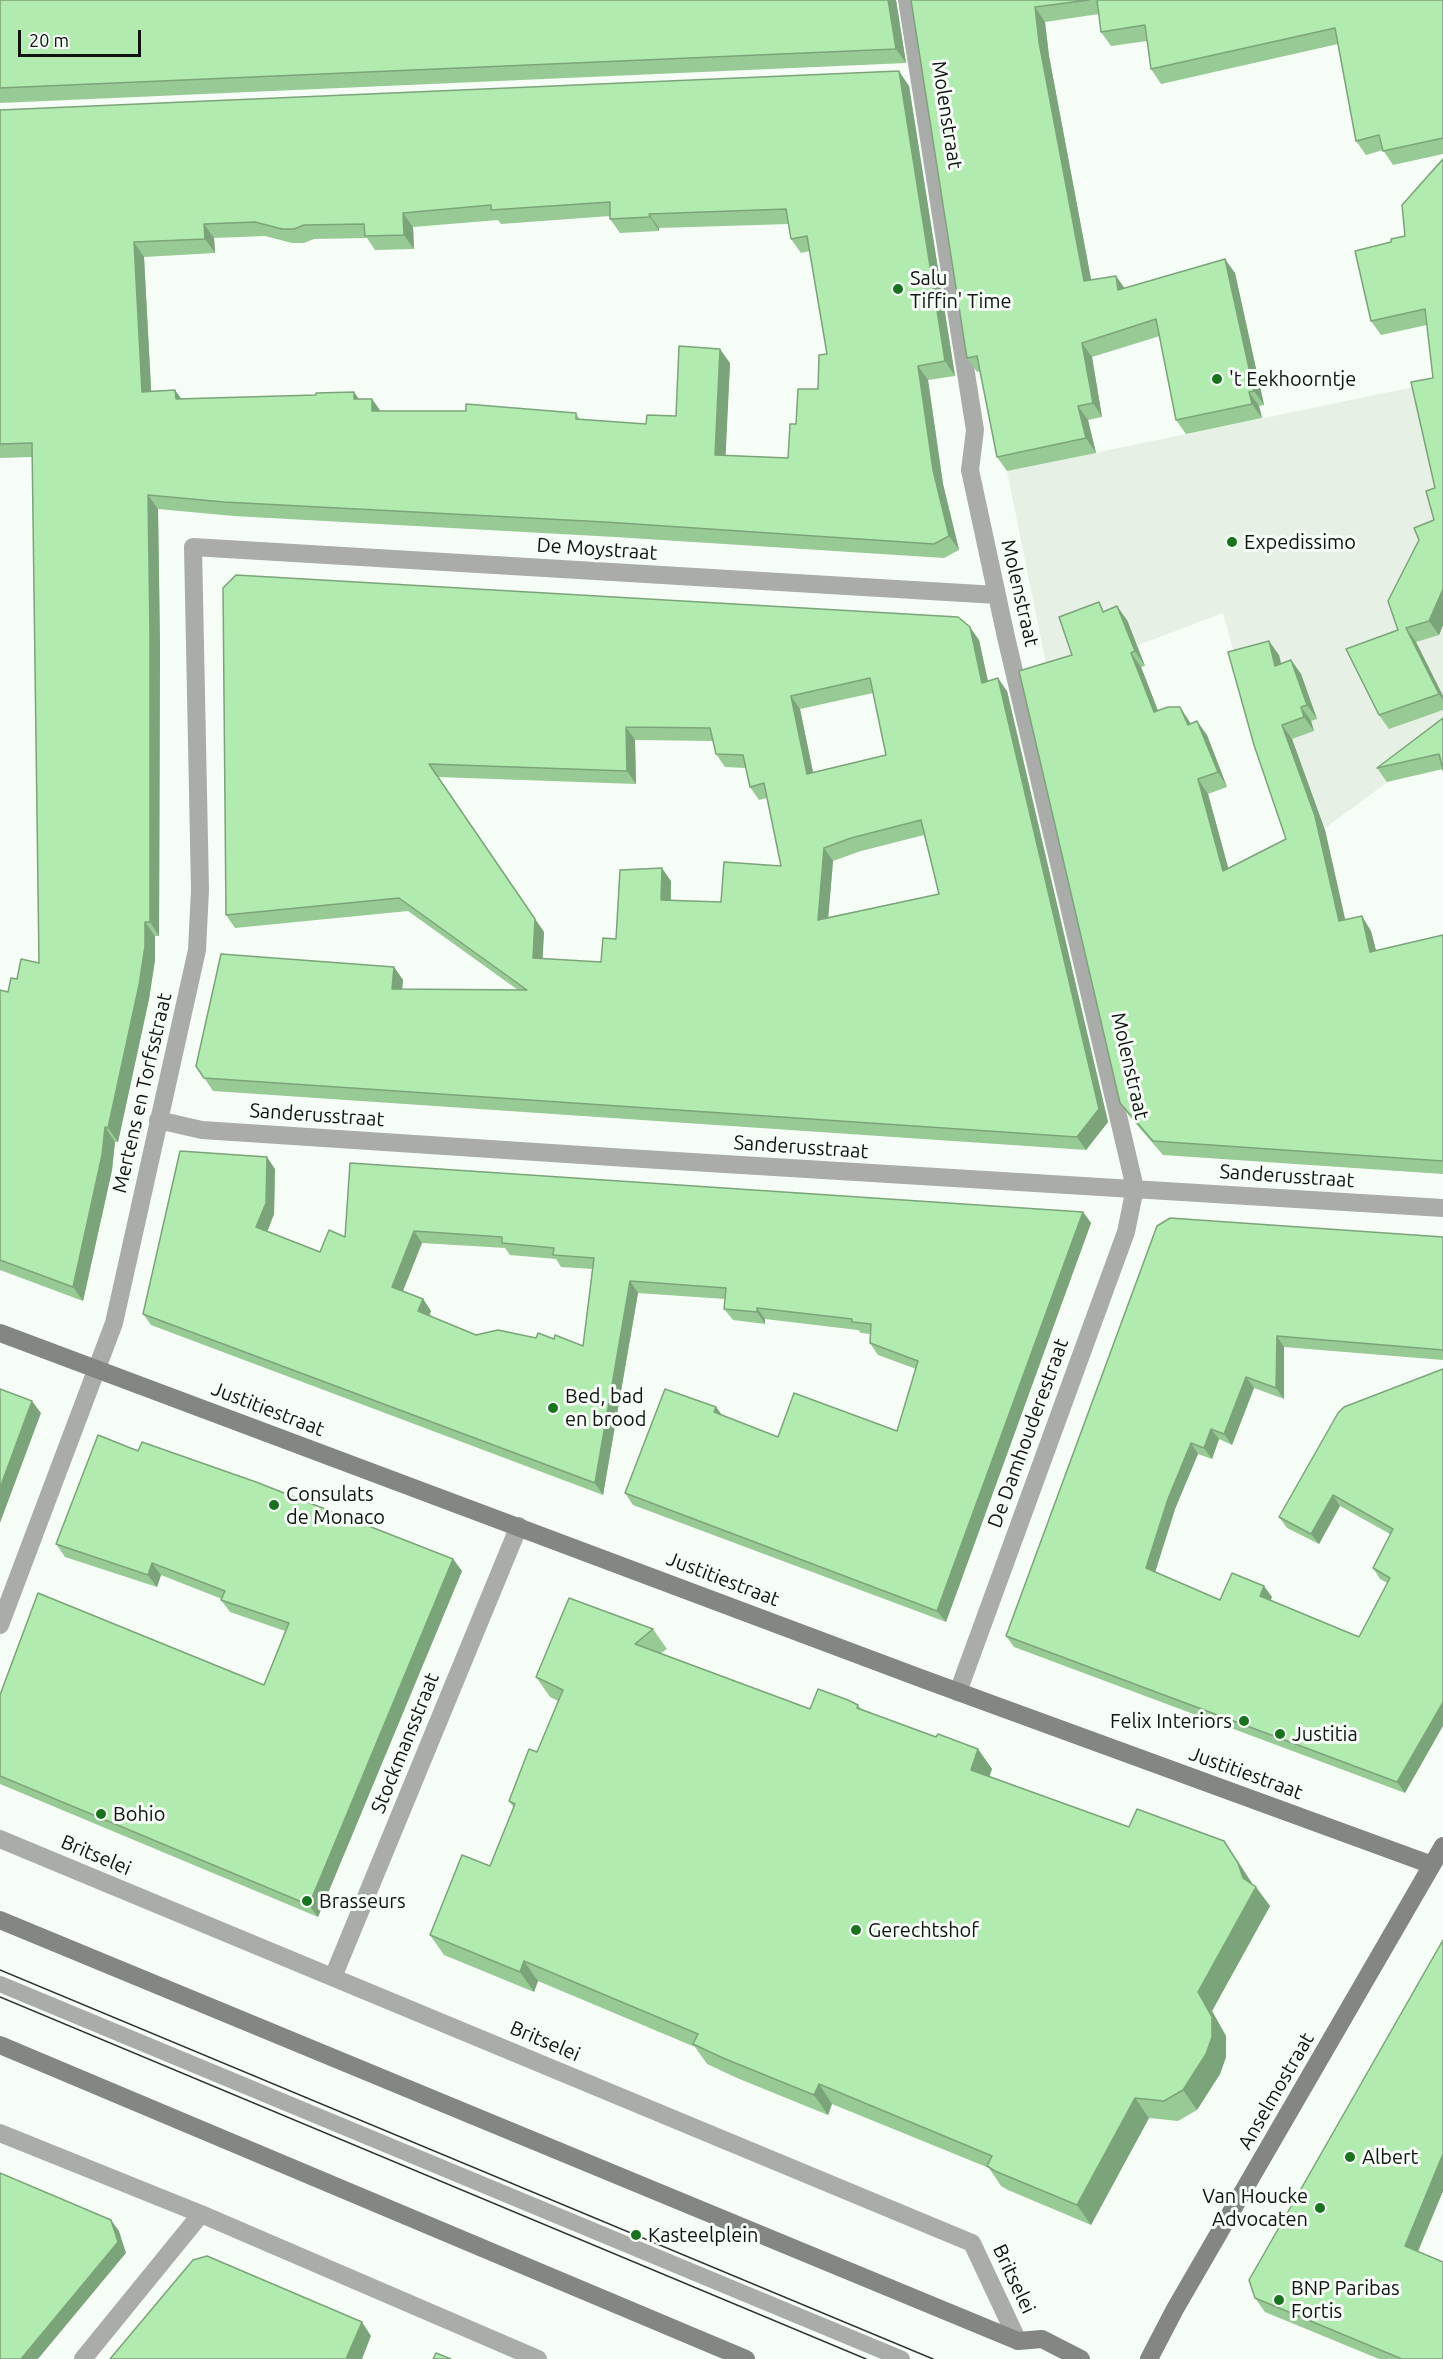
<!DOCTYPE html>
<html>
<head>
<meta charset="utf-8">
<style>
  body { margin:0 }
  #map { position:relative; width:1443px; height:2359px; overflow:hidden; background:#f6fdf6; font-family:Ubuntu,sans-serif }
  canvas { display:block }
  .scale { position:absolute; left:18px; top:30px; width:123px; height:27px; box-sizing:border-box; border:3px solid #111311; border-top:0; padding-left:8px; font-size:18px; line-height:21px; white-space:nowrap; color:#111311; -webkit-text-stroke:4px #f6fdf6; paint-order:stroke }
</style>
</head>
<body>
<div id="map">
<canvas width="1443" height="2359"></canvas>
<div class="scale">20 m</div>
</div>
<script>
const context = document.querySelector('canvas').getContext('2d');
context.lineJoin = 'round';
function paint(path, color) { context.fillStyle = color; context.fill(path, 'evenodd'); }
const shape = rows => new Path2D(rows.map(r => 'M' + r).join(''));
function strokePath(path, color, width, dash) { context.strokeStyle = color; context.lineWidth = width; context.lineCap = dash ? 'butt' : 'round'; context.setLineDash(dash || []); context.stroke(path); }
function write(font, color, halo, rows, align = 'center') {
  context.font = font + ' Ubuntu,sans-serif'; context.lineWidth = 6; context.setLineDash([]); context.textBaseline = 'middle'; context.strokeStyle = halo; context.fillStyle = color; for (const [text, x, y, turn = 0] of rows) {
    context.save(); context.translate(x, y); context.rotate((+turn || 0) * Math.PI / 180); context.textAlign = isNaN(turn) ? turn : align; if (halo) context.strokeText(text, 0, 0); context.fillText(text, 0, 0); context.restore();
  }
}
const built = shape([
  [1443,381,1443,749,1408,767,1325,828,1277,701,1250,711,1223,613,1049,679,1007,471]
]);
const lane = shape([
  [0,1984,902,2359]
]);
const street = shape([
  [907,0,975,430,970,470,1006,637,1135,1188,1126,1232,958,1692],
  [158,1120,202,1130,627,1158,1443,1208],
  [0,1625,114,1323,197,950,200,890,193,547,997,595],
  [0,1839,972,2243,1018,2341],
  [333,1977,519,1526],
  [0,2133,201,2214,538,2359],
  [83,2359,201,2214]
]);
const secondary = shape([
  [0,1333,923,1679,1432,1865],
  [0,1920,1018,2341,1042,2339,1081,2359],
  [0,2045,746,2359],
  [1149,2359,1175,2309,1443,1846]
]);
const tram = shape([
  [0,1970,933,2359],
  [0,1997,866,2359]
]);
const wall = shape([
  [0,0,896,0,906,63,0,103],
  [911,0,1443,0,1443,154,1393,165,1383,150,1366,155,1356,141,1338,44,1161,84,1151,69,1147,41,1111,46,1101,32,1099,14,1045,22,1049,56,1091,280,1125,288,1235,273,1264,405,1259,406,1262,418,1186,434,1176,420,1160,336,1092,357,1102,417,1088,420,1096,453,1007,471,997,457,980,371,977,372,967,358],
  [909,86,955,376,928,380,943,484,959,550,944,558,615,537,234,516,158,509,160,646,159,936,155,936,155,960,149,999,118,1142,115,1142,112,1170,83,1301,0,1270,0,990,8,992,17,979,39,963,32,457,0,458,0,110],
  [610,216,610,219,620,233,659,231,659,228,789,224,791,239,801,253,810,251,827,354,818,389,796,424,788,458,725,455,730,363,676,416,646,424,580,420,576,413,380,411,372,399,181,399,175,390,151,391,144,257,215,253,214,238,265,236,292,243,304,243,314,239,367,238,375,250,414,249,413,227,498,220,501,224],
  [1443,159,1443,625,1439,635,1416,642,1443,696,1443,710,1389,729,1379,715,1398,630,1434,520,1435,488,1433,378,1427,325,1381,335,1371,321,1391,242,1405,236],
  [223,588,979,640,988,681,1007,691,1108,1122,1086,1150,213,1091,196,1066,394,967,403,980,402,989,518,990,408,911,235,928,226,915],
  [873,693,886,755,813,772,800,709],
  [635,740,713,741,716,754,725,767,746,768,750,787,759,800,767,798,781,866,721,902,671,901,671,881,616,939,601,962,542,959,544,932,438,777,636,784],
  [924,835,939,894,828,917,833,861,861,851],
  [1105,611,1127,620,1145,666,1141,667,1158,711,1180,707,1191,724,1207,735,1227,787,1208,794,1228,868,1286,839,1279,655,1281,664,1291,660,1301,674,1317,719,1311,721,1314,731,1292,739,1325,830,1345,920,1371,931,1376,951,1443,935,1443,1174,1163,1155,1130,1117,1120,1103,1072,655],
  [1443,718,1443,769,1387,782,1377,768],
  [350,1163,1083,1212,1091,1223,946,1622,633,1505,625,1493,716,1407,722,1415,778,1437,897,1431,916,1369,878,1355,870,1343,870,1334,861,1333,858,1330,765,1319,765,1324,733,1320,724,1309,725,1299,638,1293,603,1495,151,1325,143,1314,275,1169,274,1214,267,1231,320,1252,345,1237],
  [422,1243,505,1248,510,1255,556,1259,561,1267,592,1269,583,1346,554,1339,476,1335,429,1316,431,1311,423,1299,403,1291],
  [1157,1226,1443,1237,1443,1360,1284,1347,1284,1399,1254,1388,1232,1445,1219,1439,1212,1459,1198,1454,1175,1509,1155,1572,1220,1600,1272,1597,1270,1600,1359,1637,1387,1583,1380,1579,1373,1568,1390,1534,1340,1506,1319,1544,1287,1528,1279,1517,1443,1369,1405,1793,1014,1647,1006,1636],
  [138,1451,453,1559,462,1571,318,1917,0,1784,0,1695,264,1685,285,1631,230,1612,221,1600,222,1599,161,1575,157,1587,65,1557,56,1544],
  [653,1629,667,1649,661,1653,810,1709,858,1705,861,1709,936,1737,978,1749,992,1769,989,1776,1129,1827,1238,1861,1252,1884,1270,1906,1212,2011,1226,2036,1226,2057,1220,2074,1197,2110,1178,2121,1149,2118,1091,2225,1008,2190,1001,2186,989,2168,832,2104,828,2115,737,2078,707,2064,695,2047,538,1981,534,1992,444,1955,430,1935,490,1866,514,1808,509,1801,537,1752,558,1701,550,1697,536,1677],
  [1443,1940,1443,2191,1418,2252,1443,2359,1379,2359,1265,2312,1255,2298]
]);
const shadedWall = shape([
  [888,0,896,0,906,63,896,49],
  [1035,7,1045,22,1049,56,1094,295,1084,281,1039,42],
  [899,71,909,86,955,376,945,361],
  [403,213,413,227,414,249,404,235],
  [649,214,659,228,659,231,650,217],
  [204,224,214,238,215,253,205,239],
  [134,242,144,257,152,406,142,392],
  [1225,259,1235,273,1264,405,1254,391],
  [1116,276,1126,290,1118,290],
  [1082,343,1092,357,1102,417,1093,403],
  [720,349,730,363,725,469,715,455],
  [918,366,928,380,943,484,959,550,949,536,933,470],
  [175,390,185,404,176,399],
  [354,392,364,406,354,399],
  [1249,392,1259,406,1262,418,1252,404],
  [372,399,382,413,372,411],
  [1078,406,1088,420,1096,453,1086,438],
  [148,495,158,509,160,646,159,936,150,922],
  [1443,589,1443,625,1439,635,1429,621],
  [1117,606,1127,620,1145,666,1135,651],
  [970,627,979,640,991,696,982,683],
  [1406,628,1416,642,1443,696,1443,700,1439,694],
  [1269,641,1279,655,1285,680,1275,666],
  [1131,653,1141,667,1164,726,1154,712],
  [1291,660,1301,674,1317,719,1307,705],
  [998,678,1007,691,1108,1122,1086,1150,1077,1137],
  [791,696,800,709,816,787,807,774],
  [1180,707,1189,721,1198,739,1188,725],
  [1301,707,1311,721,1314,731,1304,717],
  [1197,721,1207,735,1227,787,1218,772],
  [1282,725,1292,739,1325,830,1349,936,1339,921],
  [626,727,635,740,636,784,627,771],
  [429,764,544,932,542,971,533,958],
  [1198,779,1208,794,1233,885,1223,871],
  [824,848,833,861,827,933,818,920],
  [662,868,671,881,670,913,661,900],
  [1362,916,1371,931,1380,966,1370,952],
  [145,922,155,936,155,960,149,999,118,1142,108,1128],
  [394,967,403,980,401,1002,392,989],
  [105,1127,115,1142,112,1170,83,1301,73,1287],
  [267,1157,275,1169,274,1214,265,1238,256,1227],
  [1083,1212,1091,1223,946,1622,937,1611],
  [414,1231,422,1243,400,1298,392,1287],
  [630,1281,638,1293,603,1495,595,1483],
  [423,1299,431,1311,426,1323,418,1311],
  [757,1308,765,1319,765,1324,757,1312],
  [1277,1336,1284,1347,1284,1399,1276,1388],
  [1246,1377,1254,1388,1232,1445,1224,1434],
  [32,1401,41,1413,0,1523,0,1488],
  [716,1407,724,1418,714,1412],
  [1211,1429,1219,1439,1212,1459,1204,1448],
  [1191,1443,1198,1454,1175,1509,1153,1579,1146,1568,1168,1499],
  [1333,1495,1340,1506,1319,1544,1311,1534],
  [453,1559,462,1571,318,1917,309,1905],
  [152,1563,161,1575,157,1587,148,1575],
  [1264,1586,1272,1597,1268,1607,1260,1596],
  [1443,1702,1443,1726,1405,1793,1397,1782],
  [978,1749,992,1769,985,1789,971,1770],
  [1224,1841,1252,1883,1254,1890,1256,1887,1270,1906,1212,2011,1226,2036,1226,2057,1220,2074,1197,2110,1183,2090,1198,1992,1243,1878],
  [524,1961,538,1981,534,1992,520,1972],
  [819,2084,832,2104,828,2115,814,2095],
  [1135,2098,1149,2118,1091,2225,1077,2205],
  [1443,2154,1443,2191,1414,2260,1405,2246],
  [111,2220,119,2231,126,2253,38,2359,21,2359],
  [362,2322,371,2336,362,2359,346,2359]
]);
const building = shape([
  [0,0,888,0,896,49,0,88,0,0],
  [911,0,1089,0,1035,7,1039,42,1084,281,1116,276,1118,290,1225,259,1254,391,1249,392,1252,404,1176,420,1156,319,1082,343,1093,403,1078,406,1086,438,997,457,977,356,967,358,911,0],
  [1097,0,1443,0,1443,138,1383,151,1379,135,1356,141,1335,28,1151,69,1145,25,1101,32,1097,0],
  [899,71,945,361,918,366,933,470,949,536,934,544,605,522,224,502,148,495,150,632,150,922,145,922,145,946,139,985,108,1128,105,1127,102,1155,73,1287,0,1260,0,990,8,992,11,978,17,979,21,959,39,963,32,443,0,444,0,110,899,71],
  [610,202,610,219,650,217,649,214,786,209,791,239,807,236,827,354,819,355,818,389,798,389,796,424,790,424,788,458,715,455,720,349,679,346,676,416,647,415,646,424,576,419,576,413,466,404,466,411,372,411,372,399,354,399,354,392,316,393,316,395,176,399,175,390,142,392,134,242,205,239,204,224,255,222,282,229,294,229,304,225,364,224,365,236,404,235,403,213,491,205,491,210,610,202],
  [1443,159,1443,589,1429,621,1406,628,1439,694,1379,715,1346,649,1398,630,1388,601,1419,540,1414,528,1434,520,1426,491,1435,488,1411,382,1433,378,1425,309,1371,321,1355,251,1391,242,1391,239,1405,236,1402,205,1443,159],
  [236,575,958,617,970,627,982,683,998,678,1099,1109,1077,1137,204,1078,196,1066,221,954,394,967,392,989,527,990,399,898,226,915,223,588,236,575],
  [870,678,886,755,807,774,791,696,870,678],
  [626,727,710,728,716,754,743,755,750,787,764,783,781,866,724,862,721,902,661,900,662,868,620,870,616,939,603,938,601,962,533,958,535,919,429,764,627,771,626,727],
  [921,820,939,894,818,920,824,848,851,838,921,820],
  [1099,602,1103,612,1117,606,1135,651,1131,653,1154,712,1168,707,1180,707,1188,725,1197,721,1218,772,1198,779,1223,871,1286,839,1254,745,1228,652,1269,641,1275,666,1291,660,1307,705,1301,707,1304,717,1282,725,1315,816,1339,921,1362,916,1370,952,1443,935,1443,1161,1153,1141,1120,1103,1019,671,1072,655,1059,617,1099,602],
  [1443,718,1443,770,1439,754,1377,768,1443,718],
  [180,1151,267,1157,266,1203,256,1227,320,1252,329,1230,345,1237,350,1163,1083,1212,937,1611,625,1493,665,1389,716,1407,714,1412,778,1437,794,1393,897,1431,918,1361,870,1343,871,1324,852,1322,852,1319,757,1308,757,1312,724,1309,726,1288,630,1281,595,1483,143,1314,180,1151],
  [414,1231,502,1237,502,1243,554,1248,553,1255,594,1258,583,1346,555,1335,554,1339,538,1333,536,1338,498,1330,476,1335,418,1311,423,1299,392,1287,414,1231],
  [1170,1218,1443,1237,1443,1350,1277,1336,1276,1388,1246,1377,1224,1434,1211,1429,1204,1448,1191,1443,1168,1499,1146,1568,1220,1600,1232,1573,1264,1586,1260,1596,1359,1637,1390,1578,1373,1568,1393,1529,1333,1495,1311,1534,1279,1517,1338,1413,1344,1407,1443,1369,1443,1702,1397,1782,1006,1636,1157,1226,1170,1218],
  [0,1389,32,1401,0,1488,0,1389],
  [98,1435,138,1451,142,1442,256,1482,453,1559,309,1905,0,1776,0,1695,38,1593,264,1685,289,1623,221,1600,225,1591,152,1563,148,1575,56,1544,98,1435],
  [569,1598,653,1629,635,1644,810,1709,818,1689,848,1700,858,1705,857,1708,936,1737,938,1734,978,1749,971,1770,1129,1827,1137,1809,1224,1841,1238,1863,1243,1878,1256,1887,1198,1992,1212,2017,1212,2037,1206,2054,1183,2090,1164,2101,1135,2098,1077,2205,995,2171,987,2166,992,2156,819,2084,814,2095,723,2058,693,2044,698,2034,524,1961,520,1972,430,1935,462,1855,490,1866,515,1804,509,1801,529,1749,537,1752,563,1690,536,1677,569,1598],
  [1443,1940,1443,2154,1405,2246,1443,2262,1443,2359,1402,2359,1255,2298,1249,2280,1443,1940],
  [0,2173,111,2220,118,2242,21,2359,0,2359,0,2173],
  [207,2256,362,2322,346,2359,110,2359,193,2260,207,2256],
  [436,2353,451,2359,433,2359,436,2353]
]);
const markers = [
  [898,289,6,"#18721e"],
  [1217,379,6,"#18721e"],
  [1232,542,6,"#18721e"],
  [553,1408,6,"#18721e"],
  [274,1505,6,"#18721e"],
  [1244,1721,6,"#18721e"],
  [1280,1734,6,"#18721e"],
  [101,1814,6,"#18721e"],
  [307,1901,6,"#18721e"],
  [856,1930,6,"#18721e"],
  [1350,2157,6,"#18721e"],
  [1320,2208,6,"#18721e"],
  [636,2235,6,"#18721e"],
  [1279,2300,6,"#18721e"]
];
const streetNames = [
  ["Molenstraat",947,115,81],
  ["De Moystraat",597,549,4],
  ["Molenstraat",1020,593,77],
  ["Molenstraat",1130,1066,77],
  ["Mertens en Torfsstraat",142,1093,-77],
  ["Sanderusstraat",317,1115,4],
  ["Sanderusstraat",801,1147,4],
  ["Sanderusstraat",1287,1176,4],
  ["Justitiestraat",268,1409,21],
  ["De Damhouderestraat",1028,1433,-70],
  ["Justitiestraat",723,1579,21],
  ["Stockmansstraat",405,1743,-68],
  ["Justitiestraat",1246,1773,20],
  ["Britselei",96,1855,23],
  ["Britselei",545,2041,23],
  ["Anselmostraat",1276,2091,-60],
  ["Britselei",1014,2279,65]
];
const poiNames = [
  ["Salu",910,278],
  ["Tiffin' Time",910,301],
  ["'t Eekhoorntje",1229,379],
  ["Expedissimo",1244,542],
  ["Bed, bad",565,1396],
  ["en brood",565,1419],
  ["Consulats",286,1494],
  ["de Monaco",286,1517],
  ["Felix Interiors",1232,1721,"right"],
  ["Justitia",1292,1734],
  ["Bohio",113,1814],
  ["Brasseurs",319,1901],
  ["Gerechtshof",868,1930],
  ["Albert",1362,2157],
  ["Van Houcke",1308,2196,"right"],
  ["Advocaten",1308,2219,"right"],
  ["Kasteelplein",648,2235],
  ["BNP Paribas",1291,2288],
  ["Fortis",1291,2311]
];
paint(built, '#e6f0e5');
strokePath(lane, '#aaaca9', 16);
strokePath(street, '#aaaca9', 18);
strokePath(secondary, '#838682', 18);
strokePath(tram, '#2f322f', 1.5);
paint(wall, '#98ca96');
paint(shadedWall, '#7ca47a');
paint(building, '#b1ebaf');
strokePath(building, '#7ca47a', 1.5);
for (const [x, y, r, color] of markers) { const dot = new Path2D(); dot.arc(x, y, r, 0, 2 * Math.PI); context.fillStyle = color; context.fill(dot); strokePath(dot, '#f6fdf6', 2); }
write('20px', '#111311', '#f6fdf6', streetNames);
write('20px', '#111311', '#f6fdf6', poiNames, 'left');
</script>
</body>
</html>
